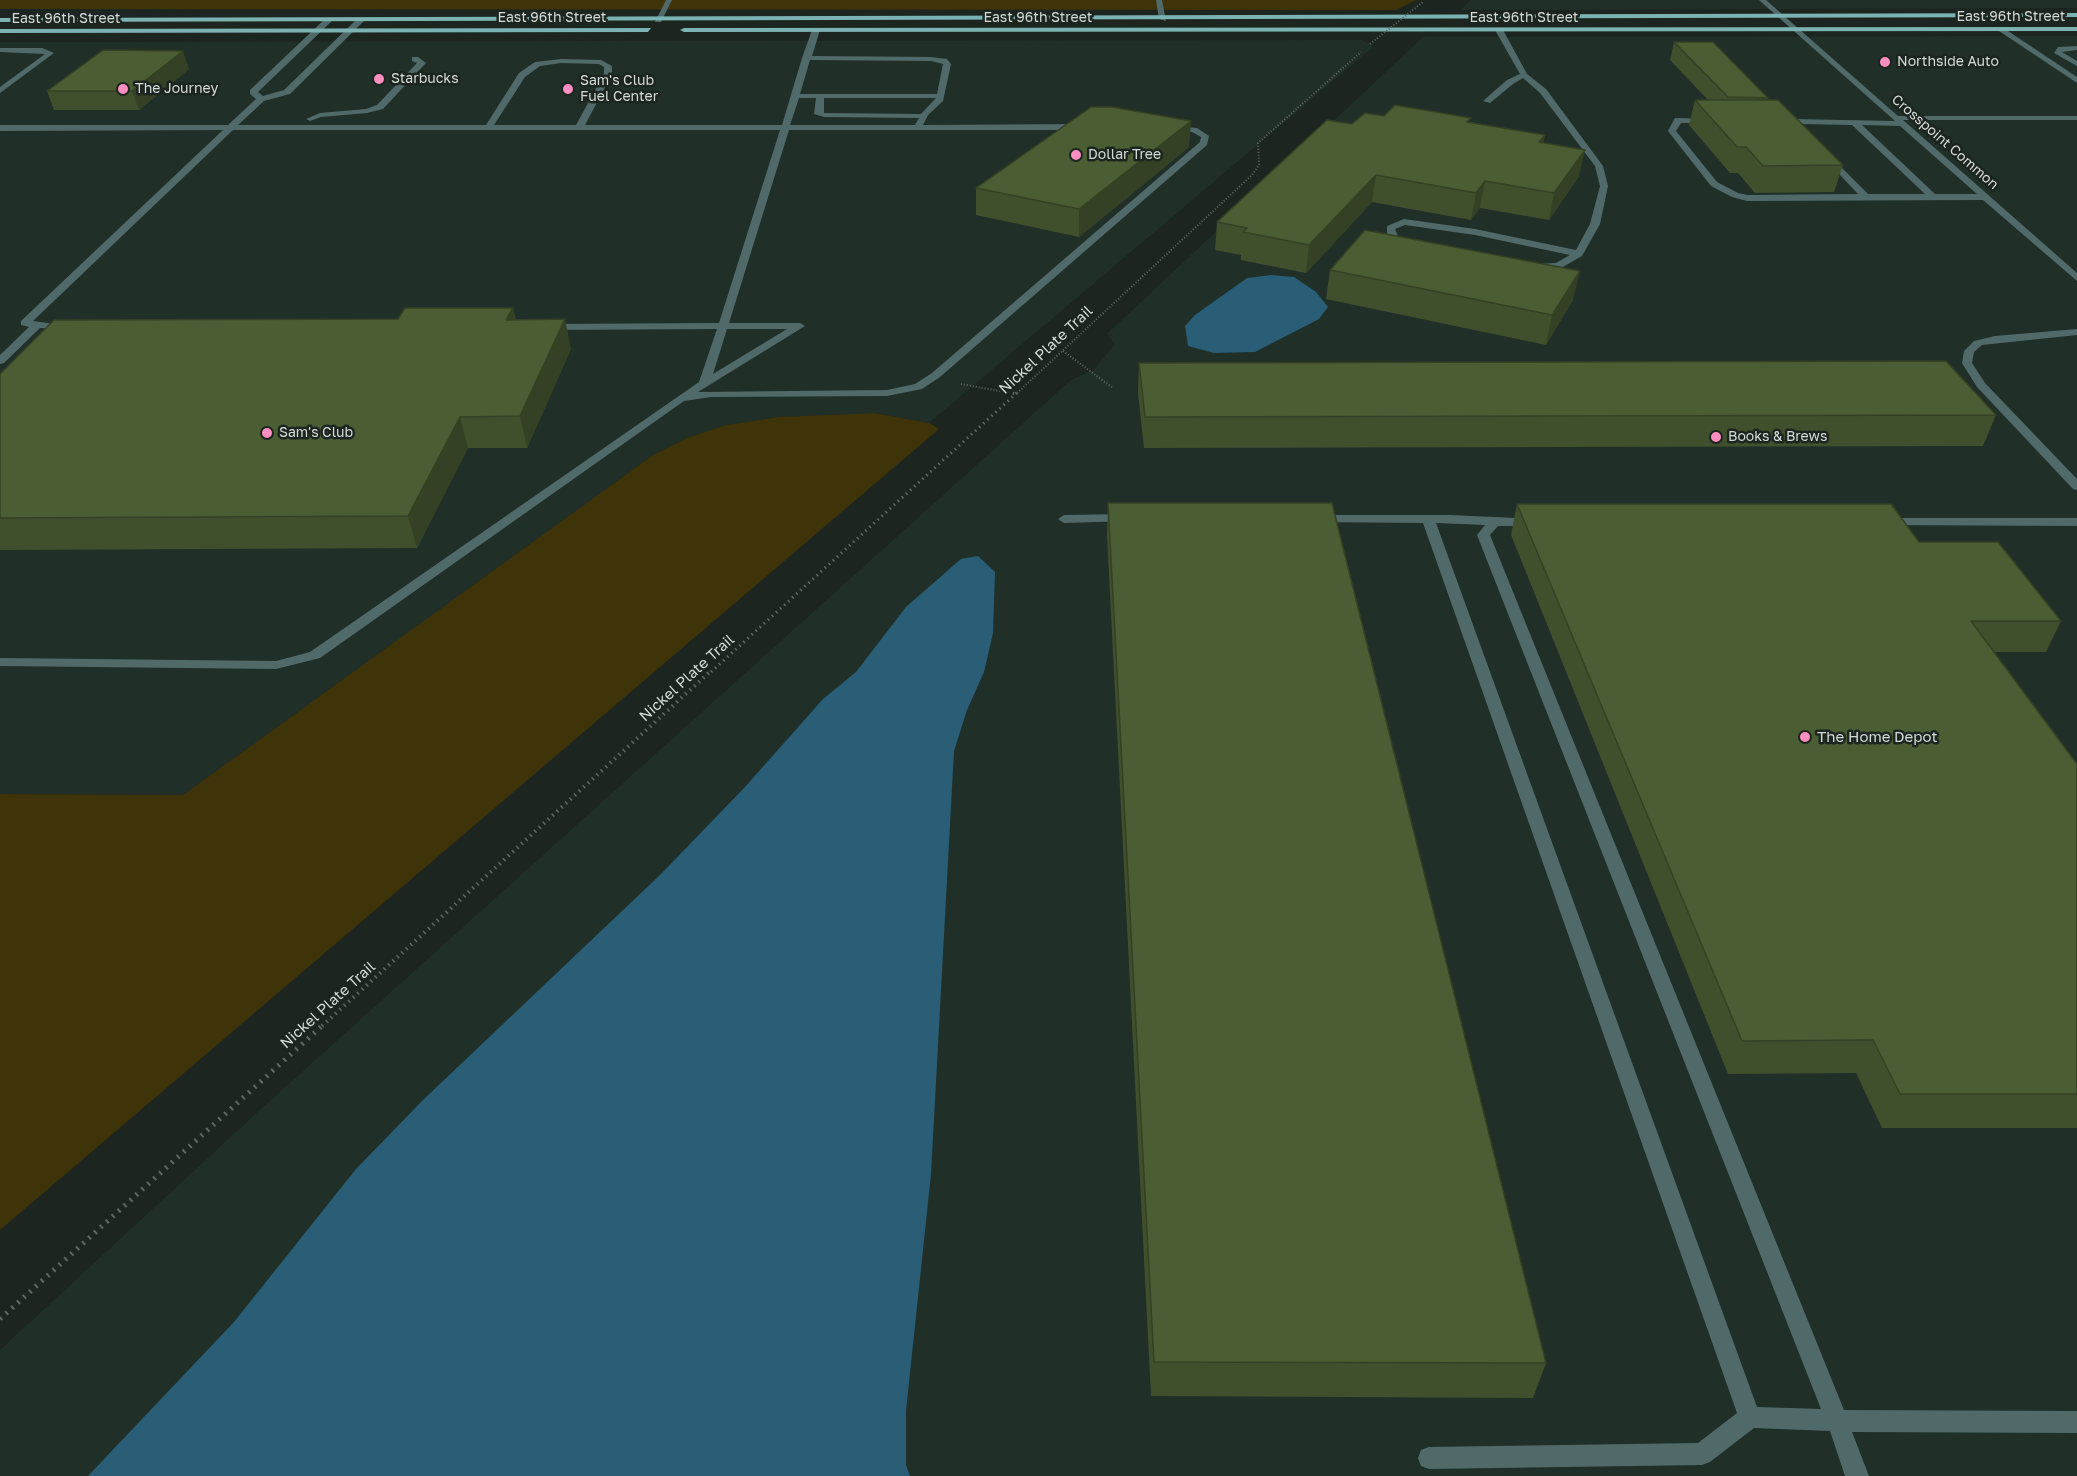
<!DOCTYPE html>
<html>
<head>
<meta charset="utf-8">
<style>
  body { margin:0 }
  canvas { display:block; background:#1c2520 }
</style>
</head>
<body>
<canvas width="2077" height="1476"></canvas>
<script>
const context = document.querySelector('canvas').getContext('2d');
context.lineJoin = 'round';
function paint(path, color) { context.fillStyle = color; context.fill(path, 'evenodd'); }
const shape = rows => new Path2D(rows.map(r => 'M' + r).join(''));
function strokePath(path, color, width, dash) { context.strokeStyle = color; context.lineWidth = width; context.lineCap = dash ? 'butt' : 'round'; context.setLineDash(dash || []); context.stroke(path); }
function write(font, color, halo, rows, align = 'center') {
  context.font = font + ' "Golos Text",sans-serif'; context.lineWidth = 5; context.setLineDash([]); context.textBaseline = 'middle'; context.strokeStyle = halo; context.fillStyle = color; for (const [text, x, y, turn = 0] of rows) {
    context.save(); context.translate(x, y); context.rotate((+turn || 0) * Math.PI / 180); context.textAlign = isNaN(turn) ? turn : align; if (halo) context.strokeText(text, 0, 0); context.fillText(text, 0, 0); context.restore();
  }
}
const built = shape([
  [1471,0,2077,0,2077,8,1461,10],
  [2077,36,2077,1476,0,1476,0,1350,261,1109,1071,380,1093,370,1115,345,1107,334,1423,37],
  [1362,40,1373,47,929,423,874,413,779,417,726,425,687,438,653,455,183,795,0,794,0,42]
]);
const green = shape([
  [0,0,1416,0,1396,10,0,9],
  [874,413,929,423,939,429,0,1230,0,794,183,795,653,455,687,438,726,425,779,417]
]);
const water = shape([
  [1271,275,1294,277,1316,292,1328,307,1319,319,1255,352,1214,353,1188,346,1185,326,1195,315,1247,278],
  [978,556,995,572,993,633,984,672,967,710,954,751,931,1174,906,1411,906,1465,910,1476,88,1476,234,1322,356,1169,423,1100,661,874,745,787,823,699,856,672,906,607,961,559]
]);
const pathFar3 = shape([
  [1063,351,1113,388],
  [961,384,1010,393],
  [1017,393,1252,175,1259,165,1258,143,1361,52]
]);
const pathFar2 = shape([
  [1002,391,1016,394],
  [711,672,1019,391]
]);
const pathFar1 = shape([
  [322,1026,712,670]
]);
const path = shape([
  [0,1319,323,1025]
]);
const minor = shape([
  [666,0,672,0,661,22,655,22,666,0],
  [1156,0,1162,0,1166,21,1159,19,1156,0],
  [1759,0,1766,0,1898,116,2077,116,2077,120,1903,120,2077,273,2077,281,1983,200,1747,201,1732,197,1711,186,1668,131,1675,118,1713,119,1713,123,1681,123,1676,131,1717,182,1738,193,1747,195,1858,194,1825,159,1825,155,1828,154,1868,194,1925,194,1852,125,1801,124,1808,131,1804,134,1791,123,1791,119,1794,119,1895,121,1759,0],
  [1862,125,1900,126,1977,194,1935,194,1862,125],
  [326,18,333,20,258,92,263,96,284,90,358,18,365,20,290,94,264,101,238,125,486,125,519,73,535,62,561,59,601,60,612,66,612,74,585,125,782,125,802,58,812,30,816,28,820,30,812,56,931,57,947,59,951,64,943,101,928,115,923,125,1083,124,1087,127,1083,130,789,130,729,323,800,323,805,326,698,392,887,390,915,384,932,373,1200,142,1201,137,1192,132,1167,129,1167,125,1197,128,1209,136,1207,145,940,377,922,389,887,396,711,397,684,401,320,658,276,669,0,666,0,658,276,661,310,652,699,382,717,329,546,330,541,327,546,324,719,323,780,130,233,130,33,321,70,326,70,330,40,328,4,363,0,364,0,355,29,327,21,325,21,321,223,130,0,131,0,125,228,125,256,99,250,94,250,90,326,18],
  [810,60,931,61,943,64,937,94,800,94,810,60],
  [561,63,599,64,604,67,604,74,576,125,494,125,525,77,540,66,561,63],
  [799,98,816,98,814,114,824,117,919,118,915,125,790,125,799,98],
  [824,98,936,98,921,114,824,113,824,98],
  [727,329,787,329,713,374,727,329],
  [2002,27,2077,77,2077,83,1999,31,2002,27],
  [1499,28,1503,30,1527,74,1546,89,1603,166,1608,186,1600,224,1582,256,1561,268,1536,270,1531,267,1536,264,1556,263,1570,255,1475,235,1405,225,1395,229,1401,244,1409,248,1404,251,1395,248,1387,237,1387,226,1404,219,1475,229,1576,250,1590,224,1600,186,1595,166,1540,93,1523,78,1513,84,1490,103,1483,101,1507,80,1520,74,1495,30,1499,28],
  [2077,46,2077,50,2062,52,2077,61,2077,66,2054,53,2058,47,2077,46],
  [0,48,42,48,54,53,0,93,0,87,45,54,0,52,0,48],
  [412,57,418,57,426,63,383,109,367,113,321,117,310,121,306,119,320,113,366,109,377,105,417,63,412,61,412,57],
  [2077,329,2077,335,1982,345,1974,352,1972,363,1985,383,2077,479,2077,490,2073,489,1977,387,1962,363,1964,351,1974,341,1995,336,2077,329],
  [1128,514,1134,518,1132,521,1064,523,1058,519,1064,515,1128,514],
  [1317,515,1450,515,1538,519,1538,525,1534,526,1498,526,1490,535,1844,1410,2077,1411,2077,1433,1852,1432,1869,1476,1845,1476,1830,1431,1754,1428,1710,1462,1702,1465,1429,1469,1421,1466,1418,1458,1421,1450,1429,1447,1698,1443,1737,1413,1423,523,1313,522,1311,519,1317,515],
  [1436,523,1485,525,1477,535,1821,1409,1757,1407,1436,523],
  [1885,518,2077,518,2077,526,1881,525,1879,522,1885,518]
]);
const major = shape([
  [2077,13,2077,17,0,22,0,18,2077,13],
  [2077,27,2077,31,684,32,680,30,684,28,2077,27],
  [651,28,648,32,0,33,0,29,651,28]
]);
const pathBridge = shape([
  [1370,44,1423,2]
]);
const wall = shape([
  [1674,42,1768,98,1767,100,1843,165,1834,192,1755,193,1738,173,1730,173,1689,125,1695,100,1708,100,1670,60],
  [189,69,139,110,54,110,47,91],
  [1470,122,1545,135,1543,143,1579,176,1549,220,1480,208,1471,220,1372,202,1306,273,1241,260,1241,255,1215,250,1217,222,1352,124],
  [1189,147,1079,237,976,215,976,188],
  [1330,270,1573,300,1546,345,1326,299],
  [513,308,516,320,571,349,527,448,468,448,417,548,0,550,0,374],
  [1139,363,1996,415,1983,446,1144,448,1138,393],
  [1108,503,1546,1363,1533,1398,1151,1396,1107,535],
  [1517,504,1919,542,2061,621,2046,652,1994,652,2077,764,2077,1128,1882,1128,1856,1073,1728,1074,1511,535]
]);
const shadedWall = shape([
  [183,51,189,69,139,110,132,91],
  [1191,121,1189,147,1079,237,1079,209],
  [1545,135,1540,160,1539,142],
  [1585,150,1579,176,1549,220,1554,193],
  [1376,175,1372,202,1306,273,1309,245],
  [1485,181,1480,208,1471,220,1476,193],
  [1580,271,1573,300,1546,345,1552,315],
  [513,308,519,337,506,320],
  [565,319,571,349,527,448,520,416],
  [460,417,468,448,417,548,408,516]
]);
const building = shape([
  [1674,42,1713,42,1768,98,1728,97,1674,42],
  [103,50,183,51,132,91,47,91,103,50],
  [1695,100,1778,100,1843,165,1763,166,1746,147,1737,147,1695,100],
  [1395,105,1471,118,1467,122,1545,135,1539,142,1585,150,1554,193,1485,181,1476,193,1376,175,1309,245,1243,232,1247,228,1217,222,1327,120,1352,124,1365,113,1384,116,1395,105],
  [1091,107,1112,107,1191,121,1079,209,976,188,1091,107],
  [1365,230,1580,271,1552,315,1330,270,1365,230],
  [405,308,513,308,506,320,565,319,520,416,460,417,408,516,0,518,0,374,54,320,398,319,405,308],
  [1946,361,1996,415,1145,417,1139,363,1946,361],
  [1108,503,1332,503,1546,1363,1154,1362,1108,503],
  [1517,504,1891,504,1919,542,1998,542,2061,621,1971,621,2077,764,2077,1094,1900,1094,1873,1040,1742,1041,1517,504]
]);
const markers = [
  [1885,62,6,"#fd8ec0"],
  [379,79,6,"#fd8ec0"],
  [123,89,6,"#fd8ec0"],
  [568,89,6,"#fd8ec0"],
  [1076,155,6,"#fd8ec0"],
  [267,433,6,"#fd8ec0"],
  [1716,437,6,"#fd8ec0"],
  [1805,737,6,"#fd8ec0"]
];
const farStreetnames = [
  ["East 96th Street",2011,17],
  ["East 96th Street",552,18],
  ["East 96th Street",1038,18],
  ["East 96th Street",1524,18],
  ["East 96th Street",66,19],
  ["Crosspoint Common",1945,142,41]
];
const farPoinames = [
  ["Northside Auto",1897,62],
  ["Starbucks",391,79],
  ["Sam's Club",580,81],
  ["Fuel Center",580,97],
  ["The Journey",135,89],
  ["Dollar Tree",1088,155],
  ["Sam's Club",279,433],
  ["Books & Brews",1728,437]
];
const streetNames = [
  ["Nickel Plate Trail",1046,350,-43],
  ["Nickel Plate Trail",687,678,-42],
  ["Nickel Plate Trail",328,1005,-42]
];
const poiNames = [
  ["The Home Depot",1817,737]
];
paint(built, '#202f28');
paint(green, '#3e3309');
paint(water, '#295e76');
strokePath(pathFar3, '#606863', 2, [1, 2]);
strokePath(pathFar2, '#606863', 3, [1.5, 4]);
strokePath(pathFar1, '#606863', 4, [1.5, 4.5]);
strokePath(path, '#606863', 5, [2, 6]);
paint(minor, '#506a6a');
paint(major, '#7bb2b2');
strokePath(pathBridge, '#606863', 2, [1, 2]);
paint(wall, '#40502c');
paint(shadedWall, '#344124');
paint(building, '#4b5d33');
strokePath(building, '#344124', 1.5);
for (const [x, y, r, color] of markers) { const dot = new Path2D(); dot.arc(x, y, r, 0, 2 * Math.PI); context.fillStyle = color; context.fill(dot); strokePath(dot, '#1c2520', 2); }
write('14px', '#d4dad7', '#1c2520', farStreetnames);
write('14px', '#d4dad7', '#1c2520', farPoinames, 'left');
write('15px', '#d4dad7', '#1c2520', streetNames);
write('15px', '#d4dad7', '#1c2520', poiNames, 'left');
</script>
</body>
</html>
